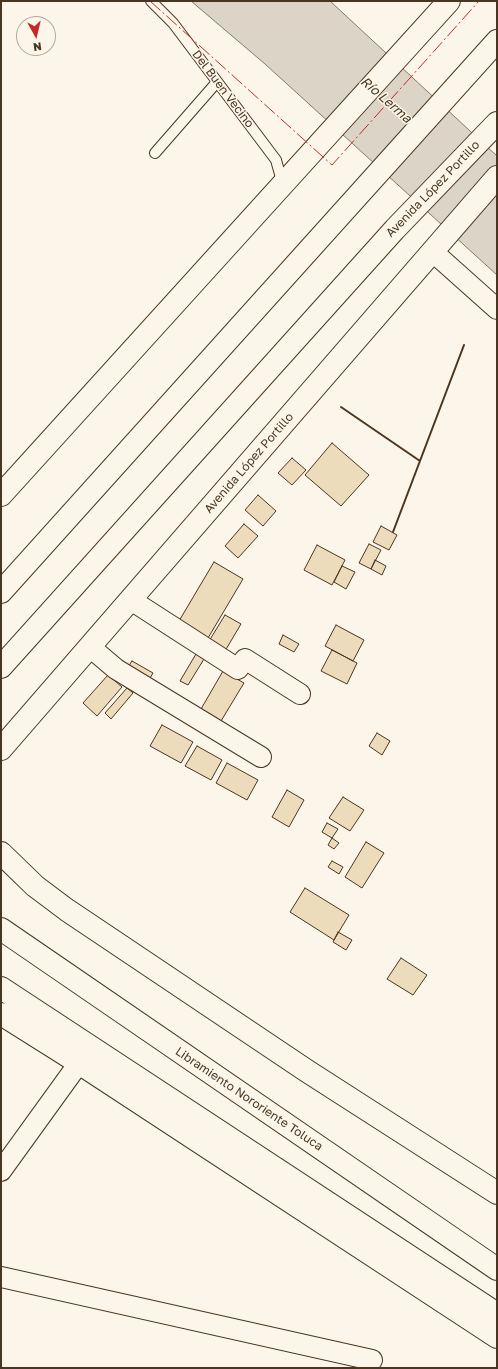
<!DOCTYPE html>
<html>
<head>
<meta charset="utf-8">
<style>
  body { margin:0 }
  #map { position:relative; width:498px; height:1369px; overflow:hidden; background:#fbf6e9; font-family:"Golos Text",sans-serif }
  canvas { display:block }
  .frame { position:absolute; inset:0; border:2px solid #4a3520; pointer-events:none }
  .north { position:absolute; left:16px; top:16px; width:40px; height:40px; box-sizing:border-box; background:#fbf6e9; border:1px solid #b4a999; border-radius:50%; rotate:172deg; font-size:11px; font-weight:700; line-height:16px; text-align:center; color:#4a3520 }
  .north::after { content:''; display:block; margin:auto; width:14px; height:18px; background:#c62828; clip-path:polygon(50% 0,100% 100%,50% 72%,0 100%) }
</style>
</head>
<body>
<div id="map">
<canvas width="498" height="1369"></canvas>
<div class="frame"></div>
<div class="north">N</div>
</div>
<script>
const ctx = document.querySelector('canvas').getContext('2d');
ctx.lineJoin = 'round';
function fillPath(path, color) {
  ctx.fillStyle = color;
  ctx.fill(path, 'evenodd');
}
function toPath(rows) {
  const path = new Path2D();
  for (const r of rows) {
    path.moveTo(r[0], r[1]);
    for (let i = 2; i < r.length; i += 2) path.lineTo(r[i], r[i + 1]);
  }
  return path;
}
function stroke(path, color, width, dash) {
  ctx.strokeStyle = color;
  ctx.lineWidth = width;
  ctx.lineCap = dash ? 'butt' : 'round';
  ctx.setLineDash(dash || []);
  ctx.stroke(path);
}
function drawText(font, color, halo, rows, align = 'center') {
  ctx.font = font + ' "Golos Text",sans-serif';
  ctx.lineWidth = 3;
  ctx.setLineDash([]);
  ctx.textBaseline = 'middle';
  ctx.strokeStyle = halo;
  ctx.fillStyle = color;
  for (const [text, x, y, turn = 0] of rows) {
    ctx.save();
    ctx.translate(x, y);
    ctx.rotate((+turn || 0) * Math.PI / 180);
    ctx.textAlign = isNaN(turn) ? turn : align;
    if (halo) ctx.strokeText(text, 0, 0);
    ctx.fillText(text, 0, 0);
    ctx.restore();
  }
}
const water = toPath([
  [191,1,330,1,497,156,497,275,265,64,191,1]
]);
fillPath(water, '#dcd4c6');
stroke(water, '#887966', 1);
const building = toPath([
  [332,443,369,475,341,506,305,475,332,443],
  [292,458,306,470,292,485,278,473,292,458],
  [258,495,276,511,263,526,245,510,258,495],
  [244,524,258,536,238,558,225,546,244,524],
  [381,526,397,535,389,550,373,542,381,526],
  [369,544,381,550,371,569,359,563,369,544],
  [317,545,345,560,332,585,304,570,317,545],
  [375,560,386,566,382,575,371,569,375,560],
  [214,562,243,579,208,638,179,621,214,562],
  [342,566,355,572,346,589,334,582,342,566],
  [225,615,241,624,222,656,206,646,225,615],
  [336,625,364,640,353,661,325,646,336,625],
  [283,635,299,644,294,652,279,644,283,635],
  [332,650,357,663,347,684,321,671,332,650],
  [196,654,204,659,188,685,180,681,196,654],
  [132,661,153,673,149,680,128,667,132,661],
  [223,671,244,683,221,721,201,709,223,671],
  [108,675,122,687,97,716,83,703,108,675],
  [127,688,133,693,111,719,105,713,127,688],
  [162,725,193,742,181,763,150,746,162,725],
  [377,733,390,741,382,755,369,746,377,733],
  [197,746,222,760,211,780,185,766,197,746],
  [227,763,258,780,247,800,216,783,227,763],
  [287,790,304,800,289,827,272,817,287,790],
  [343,797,364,810,350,831,329,818,343,797],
  [327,823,338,829,332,838,322,832,327,823],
  [332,838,339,843,334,849,328,845,332,838],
  [366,842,384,853,362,888,345,877,366,842],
  [332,861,343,867,339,874,328,867,332,861],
  [305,888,349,915,334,940,290,912,305,888],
  [338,932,352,940,346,950,333,942,338,932],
  [401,958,427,975,413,995,387,979,401,958]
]);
fillPath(building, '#ecdcbc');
stroke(building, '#4a3520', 1);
const lane = toPath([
  [151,1,173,23,276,160,283,185],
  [155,153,217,82]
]);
const street = toPath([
  [432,251,497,309],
  [131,600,238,669,245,659,300,694],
  [90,647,116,669,261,757],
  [1,1171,79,1063],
  [1,1277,372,1360]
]);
const secondary = toPath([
  [1,495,449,1],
  [1,749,497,177]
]);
const primary = toPath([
  [1,592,497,41],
  [1,667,395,229,497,123]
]);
const highway = toPath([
  [1,853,35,886,67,910,307,1071,497,1193],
  [1,929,497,1269],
  [1,988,497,1314],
  [1,1014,79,1063,497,1337]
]);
stroke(lane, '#4a3520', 12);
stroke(street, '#4a3520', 22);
stroke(secondary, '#4a3520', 24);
stroke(primary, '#4a3520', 24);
stroke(highway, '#4a3520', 24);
stroke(lane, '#fbf6e9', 10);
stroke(street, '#fbf6e9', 20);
stroke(secondary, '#fbf6e9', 22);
stroke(primary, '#fbf6e9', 22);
stroke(highway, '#fbf6e9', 22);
stroke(toPath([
  [341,407,420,461],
  [393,532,464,345]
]), '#4a3520', 2);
stroke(toPath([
  [150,1,332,165,479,1]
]), '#c62828', 1, [14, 3, 2, 3]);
drawText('12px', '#4a3520', '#fbf6e9', [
  ["Del Buen Vecino",223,89,53],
  ["Avenida López Portillo",433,189,-46],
  ["Avenida López Portillo",249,463,-49],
  ["Libramiento Nororiente Toluca",249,1099,34]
]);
drawText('italic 13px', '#4a3520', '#fbf6e9', [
  ["Río Lerma",386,100,41]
]);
</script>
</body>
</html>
